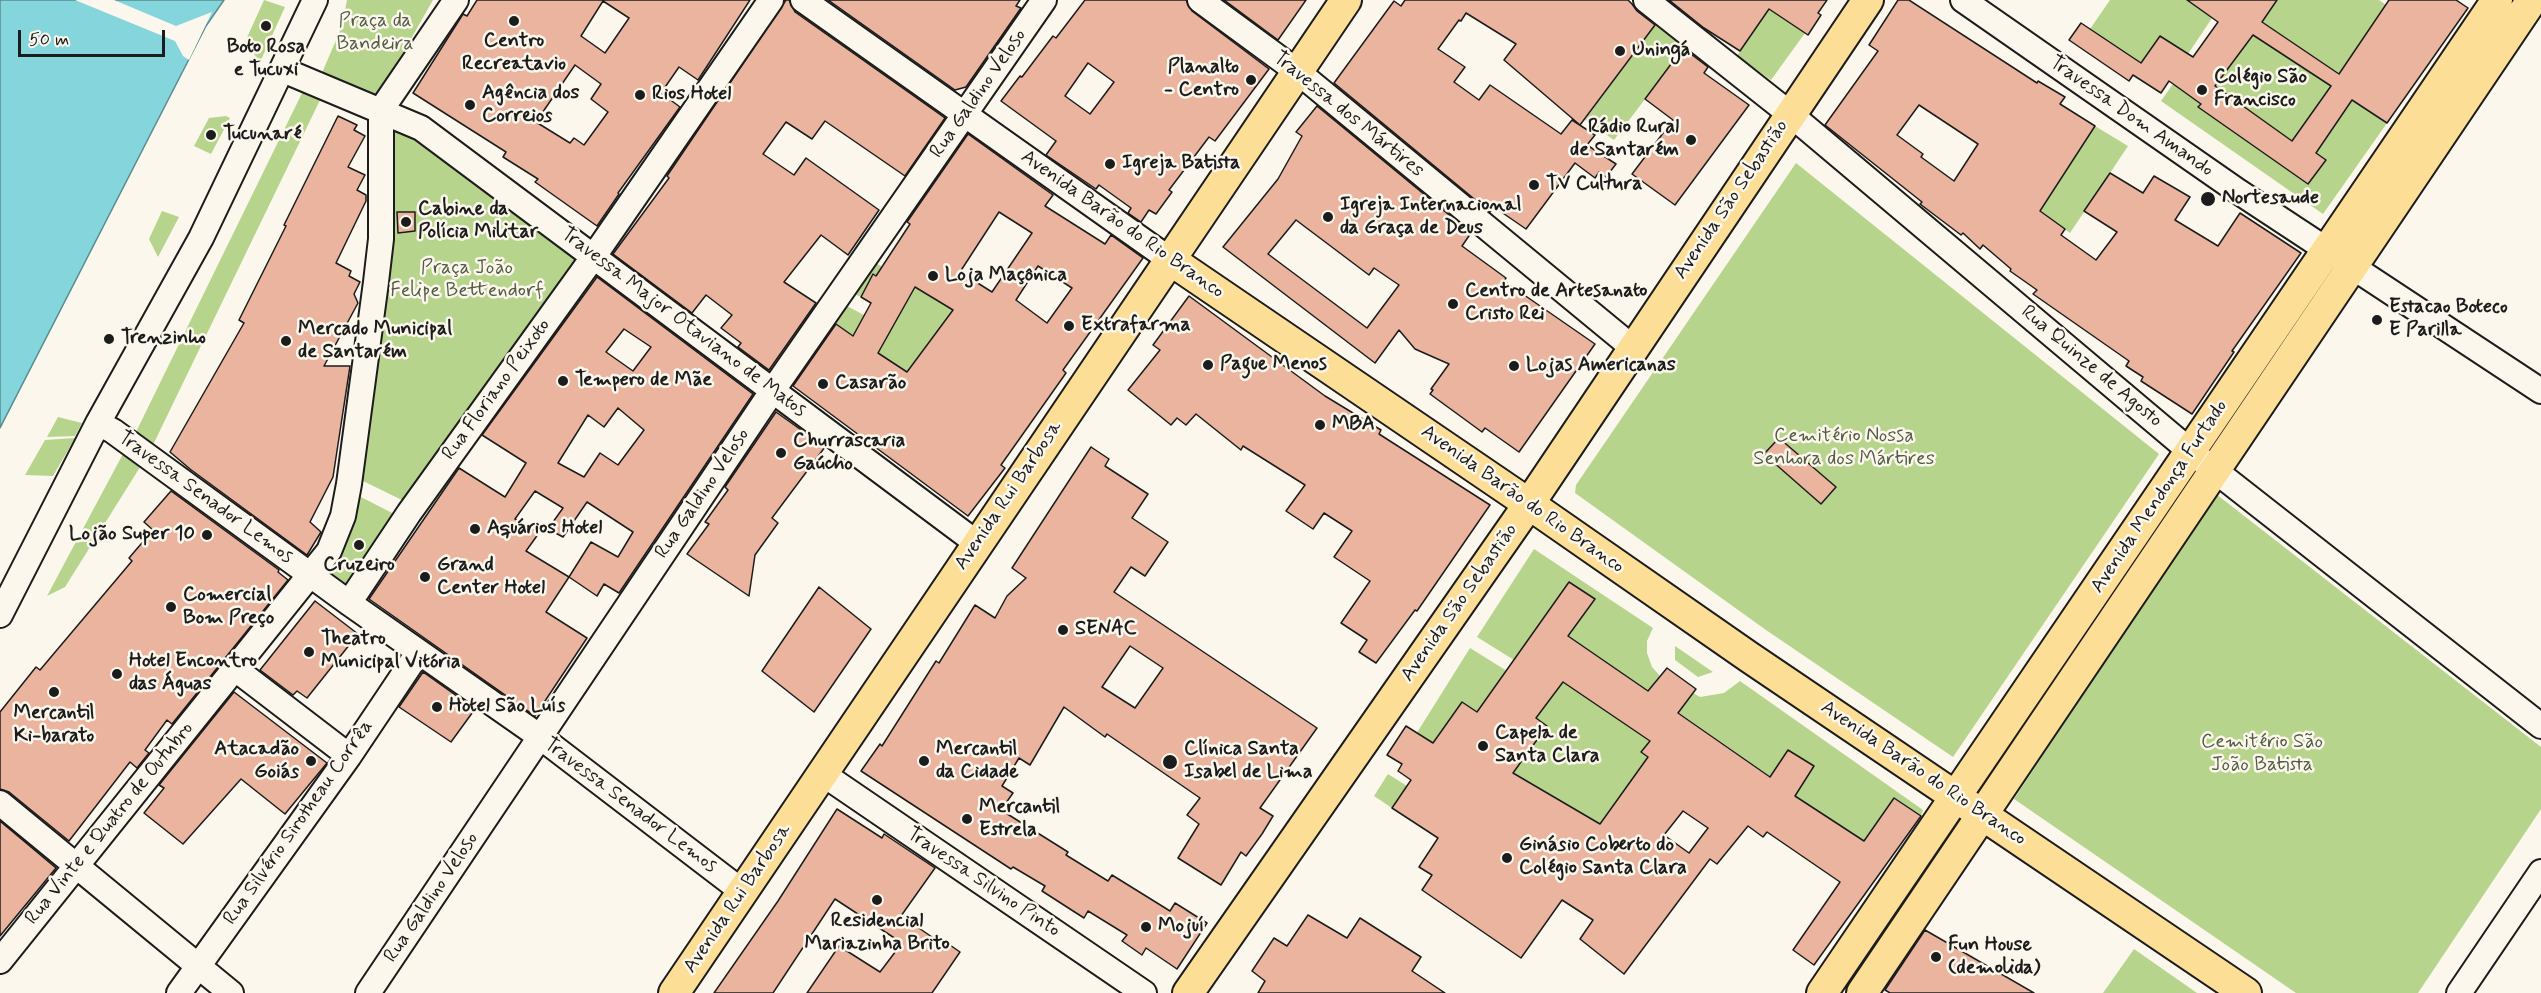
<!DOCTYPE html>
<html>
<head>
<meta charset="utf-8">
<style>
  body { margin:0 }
  #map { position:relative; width:2541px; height:993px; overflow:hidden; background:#fbf7ec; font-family:Mynerve,sans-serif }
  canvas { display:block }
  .scale { position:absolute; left:18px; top:30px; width:147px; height:27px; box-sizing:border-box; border:3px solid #1c1c1c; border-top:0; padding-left:8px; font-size:18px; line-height:21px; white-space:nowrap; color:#1c1c1c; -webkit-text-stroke:4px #fbf7ec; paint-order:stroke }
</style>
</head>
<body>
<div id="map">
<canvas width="2541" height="993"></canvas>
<div class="scale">50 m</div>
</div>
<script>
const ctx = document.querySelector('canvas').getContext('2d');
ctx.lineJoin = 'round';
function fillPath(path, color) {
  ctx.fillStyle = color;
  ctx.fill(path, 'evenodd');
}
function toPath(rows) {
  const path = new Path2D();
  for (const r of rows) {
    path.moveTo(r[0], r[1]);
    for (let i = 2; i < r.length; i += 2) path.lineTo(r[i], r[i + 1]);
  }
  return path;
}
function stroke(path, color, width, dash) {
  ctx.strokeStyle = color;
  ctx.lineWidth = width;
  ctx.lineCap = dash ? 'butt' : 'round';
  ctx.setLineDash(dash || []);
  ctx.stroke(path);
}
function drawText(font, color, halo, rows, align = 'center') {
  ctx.font = font + ' Mynerve,sans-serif';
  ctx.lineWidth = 5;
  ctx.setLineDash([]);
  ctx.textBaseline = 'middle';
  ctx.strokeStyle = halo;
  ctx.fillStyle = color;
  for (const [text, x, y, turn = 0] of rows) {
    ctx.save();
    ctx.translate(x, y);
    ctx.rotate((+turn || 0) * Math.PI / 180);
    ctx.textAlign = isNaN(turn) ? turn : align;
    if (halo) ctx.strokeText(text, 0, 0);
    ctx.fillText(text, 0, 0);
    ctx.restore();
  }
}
fillPath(toPath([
  [264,0,285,7,260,62,245,42],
  [347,0,433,0,378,97,322,73,342,26],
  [2110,0,2187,0,2212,18,2188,54,2141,63,2090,29],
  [2277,0,2379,0,2386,5,2339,74,2262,22],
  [1769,9,1805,33,1771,80,1737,56],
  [1657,22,1686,45,1614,140,1585,120],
  [2253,35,2331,86,2292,141,2215,86],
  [2173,84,2201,104,2199,108,2308,184,2326,161,2316,153,2352,100,2387,123,2323,214,2161,101],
  [305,87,322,96,152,447,134,436],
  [226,116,230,118,211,154,194,146,209,118],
  [390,125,413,137,579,261,408,503,359,479],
  [2095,126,2128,146,2070,233,2040,212],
  [1796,163,2159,454,1953,757,1766,630,1575,493,1576,485],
  [162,211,179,217,158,257,149,239],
  [876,263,953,310,905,374,835,324,847,306,890,329,910,294,874,274,861,297,854,294],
  [58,417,82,423,75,436,47,437],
  [75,438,53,476,25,475,45,440],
  [124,452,142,464,65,587,47,596],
  [355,494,398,516,348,589,324,572],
  [2216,494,2541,747,2541,809,2418,993,2296,993,2014,799],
  [1534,549,1653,628,1647,641,1647,653,1652,667,1660,676,1660,700,1568,636,1595,600,1569,582,1514,660,1477,637],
  [1675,646,1713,672,1698,677,1675,660],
  [1470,648,1507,671,1486,768,1413,739],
  [1555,676,1650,741,1641,752,1648,757,1600,824,1510,771,1527,753,1547,726,1536,718,1550,700],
  [1740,681,1923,810,1921,816,1864,841,1795,796,1814,766,1788,750,1782,759,1784,786,1668,705,1681,708,1693,693,1700,697,1724,693],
  [1388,774,1407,786,1392,808,1374,796],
  [2134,949,2197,993,2103,993]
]), '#b6d48c');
const water = toPath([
  [0,0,224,0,206,26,0,428,0,0]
]);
fillPath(water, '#84d5dc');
stroke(water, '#5a8b8f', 1.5);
fillPath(toPath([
  [75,0,114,0,176,26,212,12,189,60,183,56,175,41]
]), '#fbf7ec');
const building = toPath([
  [477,0,750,0,698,80,679,67,661,93,680,107,618,193,619,194,597,226,535,182,538,179,503,157,506,152,413,93,463,14,467,16,477,0],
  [603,1,629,18,605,53,581,36,603,1],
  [575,65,601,84,591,99,608,112,584,145,574,138,570,143,536,122,575,65],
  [786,0,789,0,795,12,945,118,905,176,825,121,812,139,786,122,763,154,794,175,806,158,879,210,848,255,821,235,784,282,816,303,769,370,738,347,741,343,721,328,732,315,706,295,692,313,613,254,669,178,667,176,786,0],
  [828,0,1020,0,1016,6,1021,8,966,87,955,90,828,0],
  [1085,0,1186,0,1192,11,1269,69,1215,141,1209,137,1169,190,1172,192,1156,214,1149,210,1141,222,1128,213,1131,208,1099,185,1096,189,1046,155,1056,141,1001,101,1020,76,1022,77,1053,36,1056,38,1085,0],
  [1088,63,1114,82,1090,114,1065,96,1088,63],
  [1224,0,1306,0,1278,40,1224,0],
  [1405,0,1628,0,1632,4,1637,11,1655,25,1580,125,1504,60,1516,44,1466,13,1461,21,1459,20,1438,49,1465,67,1454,82,1479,100,1490,85,1561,134,1572,120,1595,135,1587,145,1616,164,1606,177,1599,172,1595,178,1575,163,1526,229,1494,207,1490,212,1334,83,1394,1,1401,6,1405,0],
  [1669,0,1827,0,1818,13,1821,15,1808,35,1769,9,1740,51,1704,28,1669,0],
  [1898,0,1909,0,2037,83,2038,81,2065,97,2060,104,2095,126,2040,211,2065,229,2061,235,2096,260,2117,232,2084,211,2110,173,2143,193,2154,176,2190,197,2175,220,2218,246,2240,213,2301,253,2232,351,2234,352,2192,414,2141,381,2143,377,2126,366,2129,361,2033,294,2037,290,2010,271,2011,269,1983,245,1980,249,1963,233,1961,235,1920,204,1922,202,1825,125,1878,51,1869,45,1898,0],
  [1919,105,1978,144,1954,181,1921,157,1923,154,1897,135,1919,105],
  [2187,0,2277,0,2262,22,2339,74,2389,0,2456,0,2468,8,2387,123,2352,100,2316,153,2326,160,2308,184,2198,107,2201,104,2169,81,2161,93,2133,75,2129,81,2069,40,2081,23,2141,63,2160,36,2193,57,2218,22,2187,0],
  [2253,35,2331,86,2292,141,2215,86,2253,35],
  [1683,48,1708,67,1704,73,1749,105,1675,205,1632,174,1673,120,1645,99,1683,48],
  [1317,106,1471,233,1462,246,1506,278,1504,281,1595,344,1519,452,1485,428,1482,432,1430,394,1433,390,1431,389,1449,364,1415,349,1399,330,1375,363,1223,247,1278,179,1302,136,1296,132,1317,106],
  [1296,220,1369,275,1374,268,1399,285,1367,328,1268,254,1296,220],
  [338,116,357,125,354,130,365,136,348,167,365,175,357,190,366,195,366,201,336,263,351,271,349,276,360,282,354,294,358,303,324,366,350,366,333,477,310,522,321,532,307,555,190,469,170,452,244,323,239,320,286,226,284,225,338,116],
  [968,134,1053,195,1045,206,1105,244,1111,235,1143,258,1063,370,1066,373,1001,465,1005,468,968,516,793,386,836,324,853,336,871,303,861,297,873,274,876,276,910,224,907,222,968,134],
  [999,212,1032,233,992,292,960,272,999,212],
  [1038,266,1072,288,1047,323,1016,300,1038,266],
  [915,287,953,310,907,372,878,353,915,287],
  [397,212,415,212,415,231,398,233,397,212],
  [597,277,753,394,619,593,604,584,597,596,569,577,546,612,587,638,535,716,369,599,459,468,505,497,526,463,482,435,597,277],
  [624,329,651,347,633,371,606,352,624,329],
  [618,408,644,430,618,465,600,453,584,477,558,463,588,415,604,427,618,408],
  [535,491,563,508,548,529,563,537,587,502,633,532,618,557,591,542,569,577,526,551,539,533,515,519,535,491],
  [1189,296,1325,396,1381,430,1379,434,1490,505,1417,611,1415,610,1376,663,1359,652,1367,640,1341,623,1370,581,1334,557,1352,531,1324,513,1313,529,1286,511,1305,485,1243,446,1241,450,1196,414,1186,425,1177,418,1171,425,1128,390,1160,350,1153,345,1189,296],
  [776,412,825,447,772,518,778,523,755,555,749,596,687,554,709,524,705,522,728,490,725,487,776,412],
  [1779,438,1836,487,1821,504,1764,454,1779,438],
  [1091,447,1109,459,1105,466,1148,494,1132,518,1168,542,1145,576,1131,567,1114,592,1317,728,1260,808,1273,816,1262,834,1246,856,1241,852,1221,885,1178,858,1199,824,1187,815,1200,798,1107,734,1105,737,1064,707,1030,765,1019,758,1002,786,1013,793,1001,810,1068,852,1066,855,1108,881,1112,875,1170,911,1175,903,1207,923,1177,969,1146,948,1142,955,1122,941,1127,935,1088,911,1084,918,1042,891,1045,886,1013,867,1011,869,861,771,880,744,882,746,936,661,939,663,975,605,995,618,1007,596,1026,578,1012,568,1091,447],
  [1130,646,1163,668,1135,708,1102,687,1130,646],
  [171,491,279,570,278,572,288,580,172,724,167,720,145,750,149,753,137,768,130,762,69,841,9,792,0,789,0,712,36,667,40,670,132,561,129,558,153,530,144,522,171,491],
  [1569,582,1595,599,1568,636,1648,691,1667,668,1696,689,1678,713,1770,777,1788,750,1814,766,1795,796,1864,841,1894,798,1921,816,1814,965,1793,950,1840,882,1767,832,1763,837,1748,826,1717,864,1710,859,1624,974,1580,939,1593,920,1562,900,1521,958,1422,890,1432,875,1419,867,1438,838,1392,808,1411,780,1398,771,1402,764,1387,755,1406,726,1433,743,1462,702,1477,712,1569,582],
  [1563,682,1650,741,1641,752,1648,757,1600,824,1513,773,1547,726,1536,718,1563,682],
  [1683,811,1708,828,1689,853,1664,835,1683,811],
  [819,587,871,629,814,712,762,671,819,587],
  [315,601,358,634,307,698,297,691,293,695,260,670,315,601],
  [423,672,475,709,451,742,399,707,423,672],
  [234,692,327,763,285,814,241,779,183,844,144,813,164,788,159,785,234,692],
  [837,809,882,838,884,834,935,868,901,916,935,939,937,936,960,952,932,993,807,993,839,946,880,972,902,943,835,899,773,993,714,993,778,901,837,809],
  [0,821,56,868,0,936,0,821],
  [1308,915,1347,938,1360,918,1421,957,1412,971,1445,993,1258,993,1265,981,1252,971,1274,938,1287,946,1308,915],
  [1925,930,2034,993,1890,993,1885,990,1925,930]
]);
fillPath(building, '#eab49f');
stroke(building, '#1c1c1c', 1.5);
const minor = toPath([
  [803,0,1169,259],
  [1200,0,1298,72,1633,348],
  [1646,0,1790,114,2190,451,2541,726],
  [1963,0,2239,192,2541,391],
  [283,70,421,128,978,544],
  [98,423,113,431,349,603,539,736,743,892],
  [349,603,409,513,594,256,771,0],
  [0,615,98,423,201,238,315,0],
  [234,668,349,756],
  [823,774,1144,993],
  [0,803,231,993],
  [0,961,329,551,343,516,349,484,376,282,381,239,381,110,456,0],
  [179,993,349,756,418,653],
  [368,993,773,390,1044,0],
  [2459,993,2541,872]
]);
const major = toPath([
  [1169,259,1529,504,1749,657,2246,993],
  [674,993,1346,0],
  [1188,993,1529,504,1868,0],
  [1822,993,2497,0],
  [1862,993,2532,0]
]);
stroke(minor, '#1c1c1c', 28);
stroke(major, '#1c1c1c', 34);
stroke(minor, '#fbf7ec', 24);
stroke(major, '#fdde96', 30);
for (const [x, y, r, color] of [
  [514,21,6,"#1c1c1c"],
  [266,26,6,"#1c1c1c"],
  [1620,51,6,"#1c1c1c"],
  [1251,80,6,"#1c1c1c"],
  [2202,90,6,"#1c1c1c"],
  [640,95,6,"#1c1c1c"],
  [470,105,6,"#1c1c1c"],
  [211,135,6,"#1c1c1c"],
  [1691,140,6,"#1c1c1c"],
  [1110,164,6,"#1c1c1c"],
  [1534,185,6,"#1c1c1c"],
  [2208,199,8,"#1c1c1c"],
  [1328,217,6,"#1c1c1c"],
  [406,222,6,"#1c1c1c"],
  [933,276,6,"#1c1c1c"],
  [1453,304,6,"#1c1c1c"],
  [2377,320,6,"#1c1c1c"],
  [1069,326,6,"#1c1c1c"],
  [109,339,6,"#1c1c1c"],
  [286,341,6,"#1c1c1c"],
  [1208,365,6,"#1c1c1c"],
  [1514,366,6,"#1c1c1c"],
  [563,381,6,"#1c1c1c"],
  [823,384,6,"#1c1c1c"],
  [1320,425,6,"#1c1c1c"],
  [781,453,6,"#1c1c1c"],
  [475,529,6,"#1c1c1c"],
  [207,535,6,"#1c1c1c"],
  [359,545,6,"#1c1c1c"],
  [425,577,6,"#1c1c1c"],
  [171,607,6,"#1c1c1c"],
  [1063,630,6,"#1c1c1c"],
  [309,652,6,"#1c1c1c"],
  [117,674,6,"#1c1c1c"],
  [54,692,6,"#1c1c1c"],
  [437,707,6,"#1c1c1c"],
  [1483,746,6,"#1c1c1c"],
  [311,761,6,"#1c1c1c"],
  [924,761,6,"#1c1c1c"],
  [1170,762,8,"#1c1c1c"],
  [967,819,6,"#1c1c1c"],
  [1507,858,6,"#1c1c1c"],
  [877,900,6,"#1c1c1c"],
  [1146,927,6,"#1c1c1c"],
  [1936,957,6,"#1c1c1c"]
]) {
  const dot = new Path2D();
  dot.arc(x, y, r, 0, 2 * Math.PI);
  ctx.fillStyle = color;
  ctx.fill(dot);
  stroke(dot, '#fbf7ec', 2);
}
drawText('20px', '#525c43', '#fbf7ec', [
  ["Praça da",375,22],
  ["Bandeira",375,45],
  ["Praça João",467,269],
  ["Felipe Bettendorf",467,292],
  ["Cemitério Nossa",1844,437],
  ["Senhora dos Mártires",1844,460],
  ["Cemitério São",2262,743],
  ["João Batista",2262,766]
]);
drawText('bold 20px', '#1c1c1c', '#fbf7ec', [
  ["Centro",514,42,"center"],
  ["Recreatavio",514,65,"center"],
  ["Boto Rosa",266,48,"center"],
  ["e Tucuxi",266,71,"center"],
  ["Uningá",1632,51],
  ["Planalto",1239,68,"right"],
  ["- Centro",1239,91,"right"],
  ["Colégio São",2214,78],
  ["Francisco",2214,101],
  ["Agência dos",482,94],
  ["Correios",482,117],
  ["Rios Hotel",652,95],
  ["Rádio Rural",1679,128,"right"],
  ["de Santarém",1679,151,"right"],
  ["Tucunaré",223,135],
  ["Igreja Batista",1122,164],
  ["TV Cultura",1546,185],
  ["Nortesaude",2222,199],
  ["Igreja Internacional",1340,206],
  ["da Graça de Deus",1340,229],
  ["Cabine da",418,210],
  ["Polícia Militar",418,233],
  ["Loja Maçônica",945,276],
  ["Centro de Artesanato",1465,292],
  ["Cristo Rei",1465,315],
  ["Estacao Boteco",2389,308],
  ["E Parilla",2389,331],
  ["Extrafarma",1081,326],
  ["Mercado Municipal",298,330],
  ["de Santarém",298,353],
  ["Trenzinho",121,339],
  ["Pague Menos",1220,365],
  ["Lojas Americanas",1526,366],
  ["Tempero de Mãe",575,381],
  ["Casarão",835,384],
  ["MBA",1332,425],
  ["Churrascaria",793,442],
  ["Gaúcho",793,465],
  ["Aquários Hotel",487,529],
  ["Lojão Super 10",195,535,"right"],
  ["Cruzeiro",359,566,"center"],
  ["Grand",437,566],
  ["Center Hotel",437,589],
  ["Comercial",183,596],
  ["Bom Preço",183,619],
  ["SENAC",1075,630],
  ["Theatro",321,640],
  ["Municipal Vitória",321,663],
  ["Hotel Encontro",129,662],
  ["das Águas",129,685],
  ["Hotel São Luís",449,707],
  ["Mercantil",54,714,"center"],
  ["Ki-barato",54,737,"center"],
  ["Capela de",1495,734],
  ["Santa Clara",1495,757],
  ["Atacadão",299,750,"right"],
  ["Goiás",299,773,"right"],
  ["Mercantil",936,750],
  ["da Cidade",936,773],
  ["Clínica Santa",1184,750],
  ["Isabel de Lima",1184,773],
  ["Mercantil",979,808],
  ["Estrela",979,831],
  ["Ginásio Coberto do",1519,846],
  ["Colégio Santa Clara",1519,869],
  ["Residencial",877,922,"center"],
  ["Mariazinha Brito",877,945,"center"],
  ["Mojuí",1158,927],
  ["Fun House",1948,946],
  ["(demolida)",1948,969]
], 'left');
drawText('20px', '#1c1c1c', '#fbf7ec', [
  ["Rua Galdino Veloso",979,94,-55],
  ["Travessa dos Mártires",1348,115,39],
  ["Travessa Dom Amando",2131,117,35],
  ["Avenida São Sebastião",1732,200,-56],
  ["Avenida Barão do Rio Branco",1122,225,35],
  ["Travessa Major Otaviano de Matos",683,323,37],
  ["Rua Quinze de Agosto",2091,367,40],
  ["Rua Floriano Peixoto",497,390,-54],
  ["Rua Galdino Veloso",703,494,-56],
  ["Avenida Rui Barbosa",1009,496,-56],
  ["Avenida Mendonça Furtado",2160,497,-56],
  ["Travessa Senador Lemos",205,498,36],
  ["Avenida Barão do Rio Branco",1522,500,35],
  ["Avenida São Sebastião",1460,603,-55],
  ["Avenida Barão do Rio Branco",1923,774,34],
  ["Travessa Senador Lemos",630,806,37],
  ["Rua Silvério Sirotheau Corrêa",299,823,-55],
  ["Rua Vinte e Quatro de Outubro",110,824,-51],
  ["Travessa Silvino Pinto",983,883,34],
  ["Rua Galdino Veloso",432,898,-56],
  ["Avenida Rui Barbosa",738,899,-56]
]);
</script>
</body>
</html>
